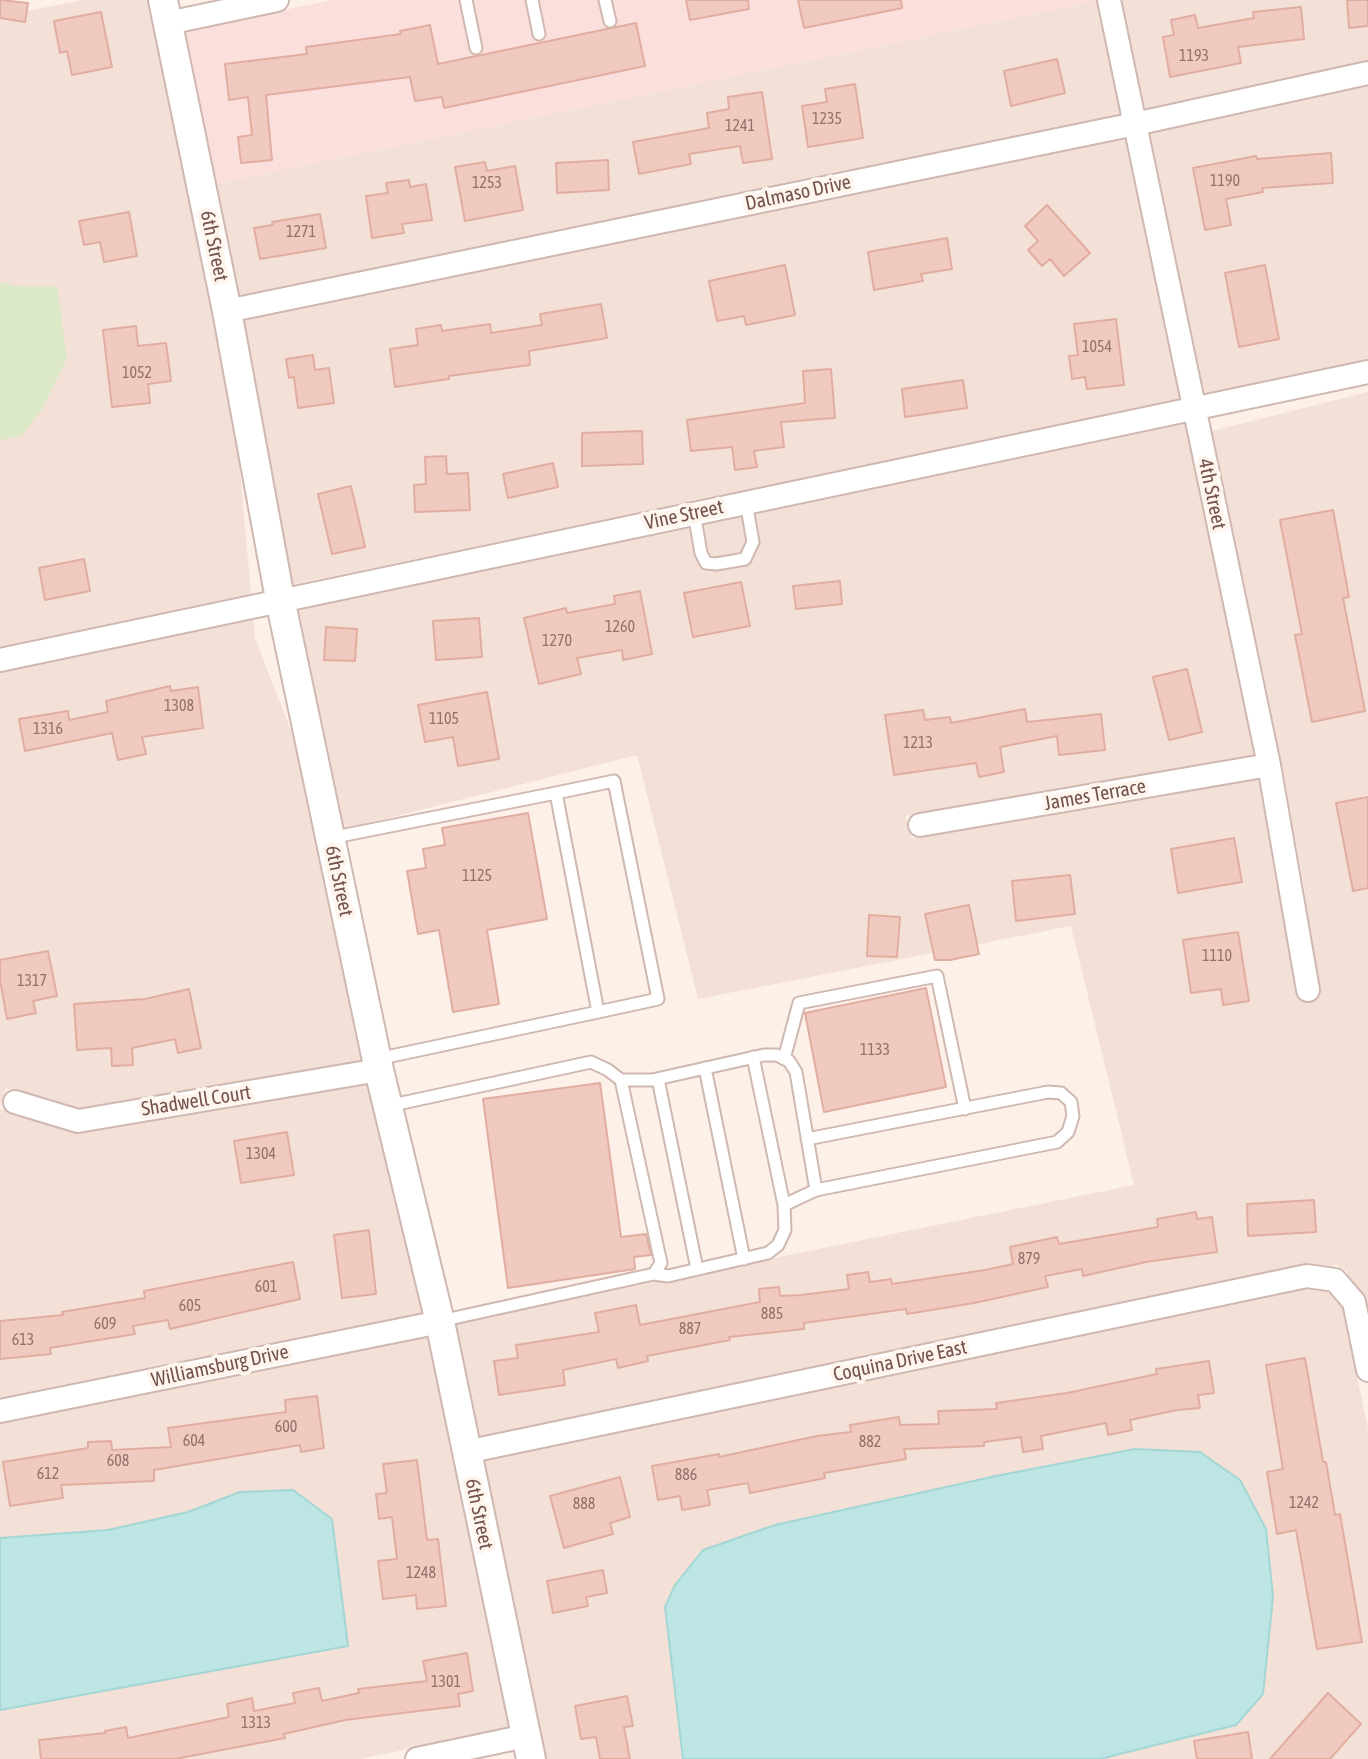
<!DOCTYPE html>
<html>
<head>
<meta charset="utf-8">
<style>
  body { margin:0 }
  canvas { display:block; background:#fcf0e8 }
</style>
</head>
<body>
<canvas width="1368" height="1759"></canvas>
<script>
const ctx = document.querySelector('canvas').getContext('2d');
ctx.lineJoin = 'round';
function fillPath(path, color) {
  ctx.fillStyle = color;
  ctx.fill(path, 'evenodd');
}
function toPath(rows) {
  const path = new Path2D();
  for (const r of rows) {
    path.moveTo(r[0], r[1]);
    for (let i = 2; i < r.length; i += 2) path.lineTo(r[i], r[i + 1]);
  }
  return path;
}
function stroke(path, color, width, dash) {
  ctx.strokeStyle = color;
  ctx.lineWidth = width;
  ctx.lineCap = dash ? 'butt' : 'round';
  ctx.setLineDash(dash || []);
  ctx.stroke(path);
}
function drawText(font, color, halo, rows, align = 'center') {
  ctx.font = font + ' "Asap Condensed",sans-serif';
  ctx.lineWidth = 8;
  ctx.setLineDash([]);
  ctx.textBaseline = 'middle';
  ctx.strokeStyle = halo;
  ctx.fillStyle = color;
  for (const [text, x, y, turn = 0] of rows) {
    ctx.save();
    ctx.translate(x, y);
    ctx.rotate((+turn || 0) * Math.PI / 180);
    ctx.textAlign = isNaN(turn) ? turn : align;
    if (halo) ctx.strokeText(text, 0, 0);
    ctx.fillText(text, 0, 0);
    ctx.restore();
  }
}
fillPath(toPath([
  [84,0,150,0,213,302,237,437,251,594,0,648,0,440,21,436,11,286,8,282,0,284,0,16],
  [1121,0,1368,0,1368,61,1145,110],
  [1096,1,1121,115,237,297,214,184],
  [1368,84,1368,360,1204,395,1149,132],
  [1125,137,1180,400,290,585,241,319],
  [1368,392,1368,1310,1363,1295,1347,1276,1347,1270,1341,1269,1336,1264,1330,1268,1304,1266,476,1438,453,1323,1134,1185,1071,926,698,999,637,755,341,830,294,608,1185,422,1254,756,905,816,912,838,1259,779,1281,895,1305,893,1284,773,1212,431],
  [253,617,255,638,298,749,364,1061,78,1109,6,1088,0,1107,0,671],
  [369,1083,425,1313,0,1400,0,1109,81,1131],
  [1309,1288,1328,1290,1342,1306,1368,1429,1368,1759,1100,1759,1236,1725,1273,1597,1266,1529,1240,1480,1200,1452,1135,1449,996,1476,680,1738,683,1759,544,1759,481,1460],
  [430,1335,512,1727,361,1759,0,1759,0,1710,348,1646,240,1492,188,1512,108,1530,0,1538,0,1423]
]), '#f3e0d6');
fillPath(toPath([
  [333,0,1096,0,1096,1,214,184,182,31]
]), '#fbdfdc');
fillPath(toPath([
  [8,282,11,286,57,287,67,358,43,408,21,436,0,440,0,284]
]), '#dbe9c6');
const water = toPath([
  [1135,1449,1200,1452,1240,1480,1266,1529,1273,1597,1263,1694,1236,1725,1100,1759,683,1759,665,1607,675,1585,703,1550,775,1525,996,1476,1135,1449],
  [293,1490,332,1519,348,1646,0,1710,0,1538,108,1530,188,1512,240,1492,293,1490]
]);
fillPath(water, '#bce5e3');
stroke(water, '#a3d6d4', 2);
const building = toPath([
  [0,0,28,3,25,22,0,18,0,0],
  [686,0,748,0,749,9,690,20,686,0],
  [798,0,901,0,902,8,804,28,798,0],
  [1347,0,1368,0,1368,26,1349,28,1347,0],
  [1301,7,1304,39,1238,47,1241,63,1170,77,1163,37,1174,35,1171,20,1195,15,1198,28,1254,18,1253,12,1301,7],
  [101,12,112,67,72,75,67,51,60,53,54,21,101,12],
  [636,23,645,66,444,108,442,97,415,101,410,77,266,95,272,160,241,163,238,137,252,135,248,97,229,100,225,64,307,54,306,47,401,34,400,31,430,25,438,64,636,23],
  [1057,59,1065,93,1011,106,1004,71,1057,59],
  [855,84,863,138,808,147,802,106,827,102,825,89,855,84],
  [762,92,772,159,743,163,740,146,689,154,691,164,639,174,633,142,709,128,707,113,729,109,728,97,762,92],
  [1331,153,1333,183,1262,188,1263,192,1226,199,1231,225,1205,230,1193,168,1256,156,1257,159,1331,153],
  [608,160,609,190,557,193,556,163,608,160],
  [485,162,487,171,515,166,523,210,465,221,455,167,485,162],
  [409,180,410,187,426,184,432,220,402,224,404,233,372,238,366,196,388,193,386,183,409,180],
  [1047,205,1090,253,1064,276,1050,259,1042,266,1028,250,1038,241,1025,226,1047,205],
  [129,212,137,256,104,262,100,242,84,245,79,221,129,212],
  [320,214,326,248,260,259,254,228,273,225,272,222,320,214],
  [947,238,952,269,921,274,923,281,874,290,868,252,947,238],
  [785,265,795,315,746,325,744,316,717,321,709,281,785,265],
  [1265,265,1279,339,1239,347,1225,273,1265,265],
  [601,304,607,338,529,351,530,365,449,376,449,379,395,387,390,349,418,345,416,329,441,325,442,331,490,324,491,333,542,325,540,314,601,304],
  [1116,319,1124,385,1087,389,1085,377,1072,379,1069,356,1078,355,1074,324,1116,319],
  [136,326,138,346,166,343,171,381,148,384,150,403,112,407,103,330,136,326],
  [313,355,315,370,329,368,334,403,298,408,294,377,289,378,286,359,313,355],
  [831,369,835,418,781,422,784,447,754,451,757,467,735,470,732,447,691,451,687,420,805,403,803,371,831,369],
  [963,380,967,408,905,417,902,389,963,380],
  [642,431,643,464,582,466,582,433,642,431],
  [446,456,447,474,468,473,470,510,415,512,414,485,426,484,425,457,446,456],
  [553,463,558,487,508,498,503,474,553,463],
  [351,486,365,547,332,554,318,494,351,486],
  [1333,510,1349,597,1343,598,1365,711,1312,722,1295,635,1302,634,1280,520,1333,510],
  [84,559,90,591,45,600,39,568,84,559],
  [840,581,842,604,796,609,793,586,840,581],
  [741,582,750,626,693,637,684,593,741,582],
  [640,591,652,654,623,660,622,650,577,658,581,674,539,684,524,618,566,608,567,613,615,604,614,596,640,591],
  [479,618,482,657,436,660,433,621,479,618],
  [326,627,357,629,355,661,324,660,326,627],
  [1187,669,1202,732,1169,740,1153,677,1187,669],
  [170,686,171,691,198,687,203,728,142,737,146,754,118,760,112,733,25,751,19,719,68,711,69,720,108,712,106,701,170,686],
  [487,692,499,759,458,766,453,737,425,742,418,705,487,692],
  [1025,709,1027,722,1101,714,1105,750,1059,755,1057,736,1000,747,1004,772,979,777,976,763,894,775,885,715,923,710,925,720,950,717,951,723,1025,709],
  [1368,797,1368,888,1353,891,1336,803,1368,797],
  [528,813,547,919,487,930,499,1004,453,1012,439,930,418,934,407,871,426,868,423,849,445,845,442,828,528,813],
  [1234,838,1242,882,1178,893,1171,849,1234,838],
  [1070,875,1075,914,1016,921,1012,881,1070,875],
  [969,905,979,954,950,960,935,960,925,914,969,905],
  [869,915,900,917,897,957,867,956,869,915],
  [1238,932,1249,1001,1223,1005,1221,989,1191,993,1183,940,1238,932],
  [48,951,57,996,33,1001,36,1013,7,1019,0,980,0,960,48,951],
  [926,988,946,1087,824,1112,805,1013,926,988],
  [189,989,201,1048,178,1053,175,1039,132,1048,133,1065,112,1066,111,1048,77,1050,74,1004,145,999,189,989],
  [600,1083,621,1237,646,1234,651,1255,634,1257,635,1269,508,1288,483,1099,600,1083],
  [287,1132,294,1175,241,1183,234,1141,287,1132],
  [1314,1200,1316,1232,1248,1236,1247,1204,1314,1200],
  [1196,1212,1197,1219,1212,1217,1217,1252,1146,1262,1083,1276,1082,1269,1045,1276,1048,1287,974,1303,907,1314,906,1309,804,1323,804,1329,729,1337,730,1340,647,1356,648,1361,618,1368,616,1359,563,1370,565,1385,499,1395,494,1361,518,1358,516,1345,599,1332,595,1313,636,1305,640,1325,760,1302,759,1289,779,1287,780,1296,801,1295,849,1289,847,1275,868,1272,870,1282,891,1279,892,1284,985,1270,1013,1264,1010,1247,1057,1237,1059,1244,1158,1227,1157,1219,1196,1212],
  [369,1230,376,1294,342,1298,334,1235,369,1230],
  [293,1262,300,1299,170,1329,168,1320,133,1326,135,1334,50,1348,51,1354,0,1359,0,1321,63,1315,62,1312,145,1298,144,1291,293,1262],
  [1305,1358,1323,1462,1326,1462,1335,1515,1340,1514,1362,1642,1317,1649,1296,1530,1277,1534,1267,1472,1283,1469,1266,1365,1305,1358],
  [1209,1361,1214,1393,1198,1395,1200,1408,1177,1410,1130,1420,1132,1430,1108,1435,1106,1423,1041,1436,1043,1449,1023,1452,1021,1437,984,1442,984,1446,904,1449,906,1459,824,1473,825,1478,750,1493,748,1483,707,1490,710,1505,682,1510,680,1496,658,1500,652,1466,719,1454,719,1457,817,1436,851,1432,850,1425,899,1417,900,1425,939,1424,938,1411,997,1409,996,1403,1067,1393,1157,1374,1156,1369,1209,1361],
  [317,1396,324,1448,301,1452,300,1445,154,1470,154,1481,61,1485,63,1498,10,1506,3,1462,88,1448,88,1442,111,1441,112,1450,171,1447,168,1428,286,1412,285,1400,317,1396],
  [417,1460,427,1540,438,1539,446,1606,417,1609,416,1595,383,1599,378,1561,397,1559,392,1517,379,1519,376,1494,387,1493,383,1464,417,1460],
  [620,1477,630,1517,610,1523,613,1534,564,1548,550,1496,620,1477],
  [603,1570,607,1593,586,1597,588,1606,553,1613,547,1581,603,1570],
  [467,1653,473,1691,458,1694,460,1706,345,1720,284,1734,285,1738,175,1759,41,1759,39,1740,105,1733,105,1731,126,1727,128,1738,229,1717,227,1704,252,1698,254,1711,295,1703,293,1693,319,1688,322,1701,359,1693,358,1689,427,1681,423,1661,467,1653],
  [1328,1693,1361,1724,1330,1759,1270,1759,1328,1693],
  [627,1696,633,1726,624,1727,630,1759,600,1759,596,1737,581,1739,575,1706,627,1696],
  [1248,1732,1252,1759,1197,1759,1194,1741,1248,1732]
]);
fillPath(building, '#f0cac0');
stroke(building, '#e2ada1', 2);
const service = toPath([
  [466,0,476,48],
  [532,0,539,34],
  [605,0,610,21],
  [694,513,701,553,706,563,716,564,745,559,753,542,746,502],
  [330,838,556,793,598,1012,658,999,614,781,556,793],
  [753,1057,784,1205],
  [377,1059,598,1012],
  [784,1059,799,1003,937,976,965,1109],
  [705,1068,744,1259],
  [658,1079,697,1269],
  [621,1080,652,1080,764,1055,777,1055,789,1061,796,1072,816,1190,784,1205,785,1230,778,1245,768,1253,668,1276,654,1274],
  [388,1106,591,1062,608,1070,621,1080,661,1263,654,1274,440,1321],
  [807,1139,1048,1092,1061,1093,1071,1102,1073,1116,1068,1132,1057,1142,816,1190]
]);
const minor = toPath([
  [1109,0,1269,765,1308,990],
  [168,23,277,0],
  [227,311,1135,124,1368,73],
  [0,660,1368,372],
  [920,825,1269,765],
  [15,1102,78,1121,379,1070],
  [0,1411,440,1322],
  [466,1452,1307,1276,1335,1280,1354,1302,1368,1370],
  [417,1759,526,1736]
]);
const tertiary = toPath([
  [163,0,227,311,280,599,379,1070,440,1322,531,1759]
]);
stroke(service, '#cfb8b0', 15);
stroke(minor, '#cfb8b0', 26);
stroke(tertiary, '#cfb8b0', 32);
stroke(service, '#fff', 11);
stroke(minor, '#fff', 22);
stroke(tertiary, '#fff', 28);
drawText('16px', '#947169', null, [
  ["1193",1194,56],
  ["1235",827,119],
  ["1241",740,126],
  ["1190",1225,181],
  ["1253",487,183],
  ["1271",301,232],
  ["1054",1097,347],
  ["1052",137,373],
  ["1260",620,627],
  ["1270",557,641],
  ["1308",179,706],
  ["1105",444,719],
  ["1316",48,729],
  ["1213",918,743],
  ["1125",477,876],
  ["1110",1217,956],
  ["1317",32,981],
  ["1133",875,1050],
  ["1304",261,1154],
  ["879",1029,1259],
  ["601",266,1287],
  ["605",190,1306],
  ["885",772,1314],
  ["609",105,1324],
  ["887",690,1329],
  ["613",23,1340],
  ["600",286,1427],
  ["604",194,1441],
  ["882",870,1442],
  ["608",118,1461],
  ["612",48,1474],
  ["886",686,1475],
  ["1242",1304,1503],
  ["888",584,1504],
  ["1248",421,1573],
  ["1301",446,1682],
  ["1313",256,1723]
]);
drawText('20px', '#75534c', '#fef5ee', [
  ["Dalmaso Drive",798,193,-12],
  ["6th Street",214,246,78],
  ["4th Street",1212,494,78],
  ["Vine Street",684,515,-12],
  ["James Terrace",1095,795,-10],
  ["6th Street",339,881,78],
  ["Shadwell Court",196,1101,-9],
  ["Coquina Drive East",900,1361,-12],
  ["Williamsburg Drive",220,1366,-12],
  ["6th Street",479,1514,78]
]);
</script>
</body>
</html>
